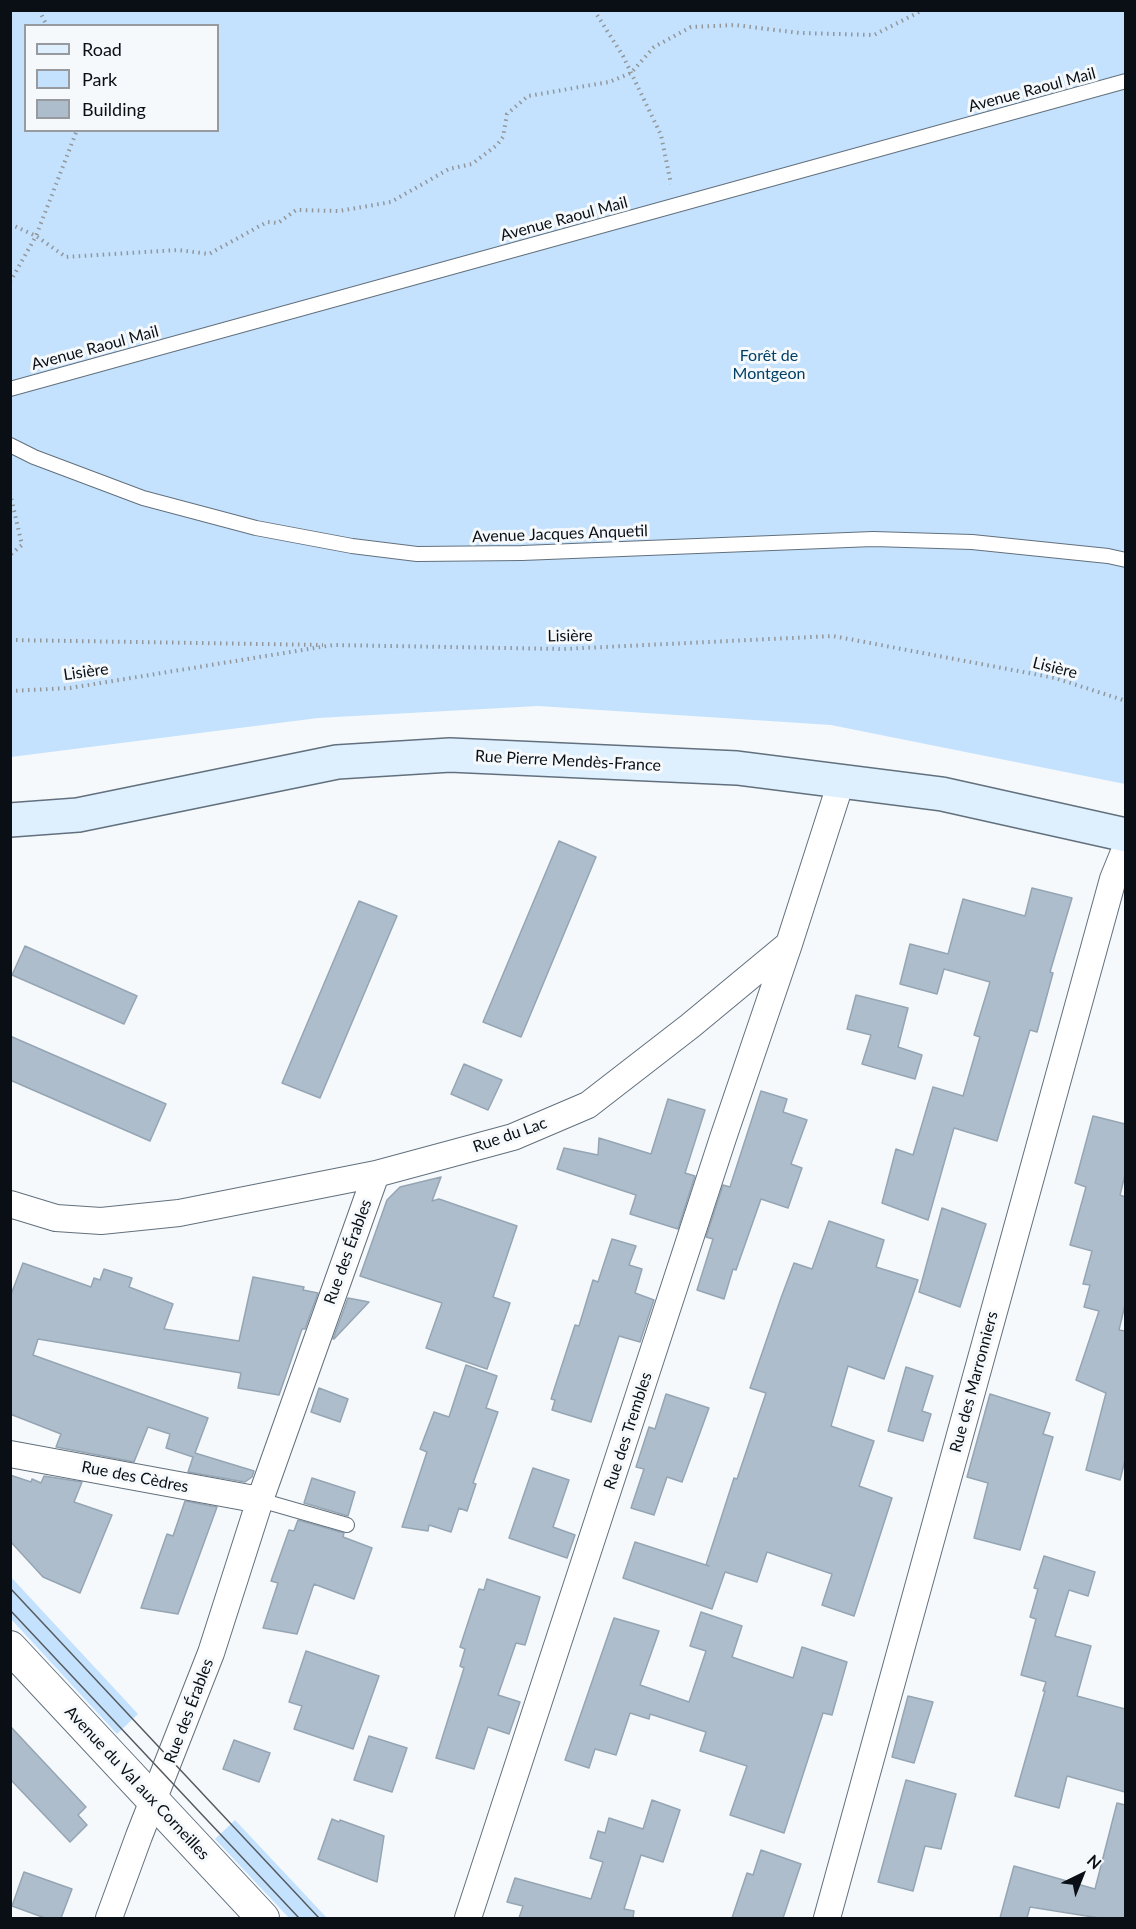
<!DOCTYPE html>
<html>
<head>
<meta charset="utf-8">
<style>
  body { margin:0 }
  #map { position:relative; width:1136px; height:1929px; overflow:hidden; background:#f5f9fc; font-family:Lato,sans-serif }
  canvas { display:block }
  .frame { position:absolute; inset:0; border:12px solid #090f14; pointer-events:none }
  .legend { position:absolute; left:24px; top:24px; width:195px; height:108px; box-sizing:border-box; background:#f5f9fc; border:2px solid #979b9f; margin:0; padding:8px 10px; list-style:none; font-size:18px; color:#090f14 }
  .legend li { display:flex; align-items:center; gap:12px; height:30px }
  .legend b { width:30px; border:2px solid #979b9f }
  .north { position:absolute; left:1052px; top:1845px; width:60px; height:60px; -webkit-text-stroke:4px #f5f9fc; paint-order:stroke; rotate:43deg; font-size:16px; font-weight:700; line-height:24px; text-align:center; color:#090f14 }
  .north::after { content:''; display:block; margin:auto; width:21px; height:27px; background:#090f14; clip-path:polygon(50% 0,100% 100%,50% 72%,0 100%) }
</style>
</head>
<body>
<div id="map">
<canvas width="1136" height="1929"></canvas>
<div class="frame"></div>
<ul class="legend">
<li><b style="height:8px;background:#deeffe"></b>Road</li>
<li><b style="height:16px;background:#c4e2fd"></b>Park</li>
<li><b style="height:16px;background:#adbdcc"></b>Building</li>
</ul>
<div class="north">N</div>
</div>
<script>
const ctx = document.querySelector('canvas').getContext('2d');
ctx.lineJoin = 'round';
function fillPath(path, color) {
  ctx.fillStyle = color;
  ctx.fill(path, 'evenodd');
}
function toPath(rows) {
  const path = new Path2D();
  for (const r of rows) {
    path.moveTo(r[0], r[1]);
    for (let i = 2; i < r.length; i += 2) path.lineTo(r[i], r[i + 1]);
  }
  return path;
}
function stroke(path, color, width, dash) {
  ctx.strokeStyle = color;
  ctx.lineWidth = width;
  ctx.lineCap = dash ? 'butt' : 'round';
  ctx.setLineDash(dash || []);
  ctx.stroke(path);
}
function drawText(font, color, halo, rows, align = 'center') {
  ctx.font = font + ' Lato,sans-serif';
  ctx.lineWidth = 6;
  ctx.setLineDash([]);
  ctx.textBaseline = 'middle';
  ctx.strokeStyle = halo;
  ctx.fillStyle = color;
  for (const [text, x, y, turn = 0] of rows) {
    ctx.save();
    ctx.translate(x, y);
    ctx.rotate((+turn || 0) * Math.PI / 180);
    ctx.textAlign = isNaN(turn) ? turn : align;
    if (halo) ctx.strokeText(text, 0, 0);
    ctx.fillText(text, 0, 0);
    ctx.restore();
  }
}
fillPath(toPath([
  [10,11,1125,11,1125,784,831,725,538,706,318,718,11,757],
  [26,26,218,26,218,130,26,130],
  [11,1577,138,1714,117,1734,11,1619],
  [235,1820,327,1918,289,1918,215,1839]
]), '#c4e2fd');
const building = toPath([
  [559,841,596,857,521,1037,483,1022,559,841],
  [1032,888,1072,898,1050,972,1053,973,1037,1032,1030,1030,997,1141,954,1128,928,1220,882,1203,896,1149,913,1155,933,1087,963,1096,980,1037,974,1035,990,982,944,969,937,994,900,984,910,944,948,954,963,899,1025,916,1032,888],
  [359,901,397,916,320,1098,282,1083,359,901],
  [25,946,137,996,124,1024,12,975,25,946],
  [856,995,908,1008,898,1047,922,1055,915,1079,862,1064,871,1035,847,1029,856,995],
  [10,1036,166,1104,150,1141,10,1080,10,1036],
  [464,1064,502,1080,488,1110,451,1094,464,1064],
  [761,1091,787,1099,783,1112,807,1120,791,1164,802,1168,788,1208,761,1199,736,1270,733,1269,724,1299,697,1290,713,1239,706,1237,723,1185,730,1187,761,1091],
  [668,1099,705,1110,685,1173,695,1176,678,1229,630,1214,636,1195,557,1169,564,1148,598,1155,599,1138,651,1154,668,1099],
  [1093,1116,1125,1124,1125,1175,1120,1195,1125,1197,1125,1305,1119,1330,1125,1331,1125,1460,1120,1480,1086,1470,1106,1393,1076,1380,1099,1311,1084,1307,1090,1285,1083,1284,1092,1251,1070,1245,1086,1187,1075,1183,1093,1116],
  [441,1177,432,1201,439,1199,517,1226,493,1297,510,1303,487,1369,426,1348,442,1303,360,1276,387,1200,400,1187,441,1177],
  [942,1208,986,1224,960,1307,919,1292,942,1208],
  [829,1221,884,1240,876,1267,918,1280,884,1379,848,1366,831,1426,874,1441,859,1486,892,1498,854,1616,822,1605,832,1574,767,1552,757,1582,725,1572,712,1609,623,1578,635,1542,709,1566,706,1565,734,1478,737,1479,766,1393,750,1388,781,1298,794,1263,812,1269,829,1221],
  [612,1239,636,1246,629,1265,642,1269,635,1293,654,1300,640,1342,619,1336,591,1422,552,1410,555,1400,551,1399,575,1325,579,1326,593,1280,598,1282,612,1239],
  [23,1263,91,1287,94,1278,100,1280,104,1269,132,1278,129,1287,173,1304,164,1329,239,1341,253,1277,304,1287,303,1290,318,1293,305,1329,302,1329,279,1395,238,1388,241,1373,38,1339,33,1355,208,1418,195,1453,254,1471,252,1477,245,1482,188,1472,193,1457,166,1448,170,1434,148,1427,134,1462,56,1447,61,1434,10,1414,10,1297,23,1263],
  [348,1298,369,1302,334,1339,333,1339,348,1298],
  [466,1365,497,1376,486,1408,498,1412,473,1483,476,1484,467,1511,459,1508,451,1532,429,1525,428,1531,402,1527,427,1452,420,1449,434,1412,449,1417,466,1365],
  [906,1367,933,1376,922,1411,931,1414,923,1441,888,1431,906,1367],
  [319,1388,348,1399,340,1422,311,1412,319,1388],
  [666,1394,709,1408,682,1482,667,1477,654,1515,631,1508,644,1469,636,1467,649,1427,655,1429,666,1394],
  [990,1394,1050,1413,1043,1434,1053,1437,1020,1550,974,1538,988,1483,967,1477,990,1394],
  [533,1468,569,1480,553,1527,575,1535,567,1558,509,1538,533,1468],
  [10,1475,31,1482,32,1479,41,1483,44,1476,82,1482,74,1502,112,1515,80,1593,43,1577,10,1541,10,1475],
  [312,1478,355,1492,348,1516,304,1503,312,1478],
  [185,1501,217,1507,178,1614,141,1608,167,1534,173,1536,185,1501],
  [298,1520,344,1533,343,1537,372,1548,354,1599,314,1584,297,1634,263,1628,278,1583,271,1581,289,1530,294,1531,298,1520],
  [1044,1556,1095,1572,1088,1596,1069,1590,1055,1636,1091,1646,1077,1696,1125,1709,1125,1792,1067,1776,1059,1808,1015,1796,1045,1691,1043,1691,1046,1682,1021,1675,1036,1619,1030,1617,1038,1589,1034,1588,1044,1556],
  [487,1579,540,1597,525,1645,516,1643,498,1695,520,1702,509,1734,488,1727,474,1769,436,1758,464,1668,460,1666,465,1649,460,1647,479,1589,484,1590,487,1579],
  [701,1612,742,1626,732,1657,793,1678,802,1647,847,1662,832,1715,823,1713,784,1833,730,1815,747,1766,700,1751,706,1732,650,1714,649,1719,630,1713,616,1755,595,1749,589,1768,565,1760,614,1618,659,1631,640,1685,689,1702,706,1651,690,1646,701,1612],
  [306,1651,379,1676,353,1749,294,1729,302,1706,289,1702,306,1651],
  [908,1696,933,1702,914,1763,892,1757,908,1696],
  [10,1726,86,1807,78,1815,87,1825,70,1842,10,1779,10,1726],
  [369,1736,407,1748,392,1792,354,1780,369,1736],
  [234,1740,270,1753,259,1782,223,1769,234,1740],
  [906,1780,956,1794,941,1849,925,1846,913,1891,878,1882,906,1780],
  [652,1800,680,1810,663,1862,641,1855,624,1909,634,1911,633,1918,519,1918,523,1906,507,1902,515,1878,591,1899,603,1862,590,1858,598,1831,605,1833,609,1818,643,1829,652,1800],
  [1117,1803,1125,1805,1125,1918,1099,1918,1030,1907,1027,1918,1000,1918,1014,1866,1095,1889,1117,1803],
  [332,1819,339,1822,340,1820,384,1836,377,1882,318,1859,332,1819],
  [761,1850,801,1864,783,1918,732,1918,747,1873,753,1875,761,1850],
  [24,1872,72,1889,61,1918,45,1918,12,1906,24,1872]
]);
fillPath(building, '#adbdcc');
stroke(building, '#95a5b3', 1.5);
const service = toPath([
  [10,389,1126,81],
  [10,445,34,457,143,498,256,528,352,546,417,554,522,553,873,539,972,542,1108,556,1126,560],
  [260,1500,347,1525]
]);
const minor = toPath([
  [10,1204,56,1218,101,1221,179,1213,376,1174,513,1137,588,1105,690,1026,789,944,841,782],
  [10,1454,260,1500],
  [109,1918,139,1836,211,1653,260,1500,376,1174],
  [468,1918,723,1138,789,944],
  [827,1918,1113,879,1126,847]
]);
const tertiary = toPath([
  [10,1647,263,1918]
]);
const secondary = toPath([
  [10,820,78,815,337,762,450,755,737,768,942,794,1126,835]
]);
stroke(service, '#62707d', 16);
stroke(minor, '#62707d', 28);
stroke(tertiary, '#62707d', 34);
stroke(secondary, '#62707d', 36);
stroke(toPath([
  [39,10,47,26],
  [594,10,623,56,661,135,671,184],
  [1077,10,1080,10],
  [10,224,36,236,66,257,178,250,209,254,267,222,278,223,296,210,339,211,391,202,449,169,472,164,497,145,503,137,507,114,528,96,609,82,631,73,654,47,691,27,735,25,800,33,874,35,923,10],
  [10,282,36,236,77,130],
  [10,493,22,545,10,555],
  [10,640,323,645],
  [10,691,70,688,333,645,563,649,833,636,1055,678,1126,701]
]), '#92979b', 4, [1.5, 4.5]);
stroke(service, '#fff', 14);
stroke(minor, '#fff', 26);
stroke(tertiary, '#fff', 32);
stroke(secondary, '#deeffe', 33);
stroke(toPath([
  [10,1588,319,1918],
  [10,1610,299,1918]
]), '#555a5f', 1.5);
drawText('16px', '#090f14', '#f5f9fc', [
  ["Avenue Raoul Mail",1032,90,-15],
  ["Avenue Raoul Mail",564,219,-15],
  ["Avenue Raoul Mail",95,348,-15],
  ["Avenue Jacques Anquetil",560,534,-2],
  ["Lisière",570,636,-1],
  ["Lisière",1055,668,14],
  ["Lisière",86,672,-8],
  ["Rue Pierre Mendès-France",568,761,3],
  ["Rue du Lac",510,1135,-19],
  ["Rue des Érables",348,1252,-70],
  ["Rue des Marronniers",974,1382,-75],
  ["Rue des Trembles",628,1431,-72],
  ["Rue des Cèdres",135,1477,11],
  ["Rue des Érables",189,1711,-69],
  ["Avenue du Val aux Corneilles",137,1783,47]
]);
drawText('16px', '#024067', '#f5f9fc', [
  ["Forêt de",769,356],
  ["Montgeon",769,374]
]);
</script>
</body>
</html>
